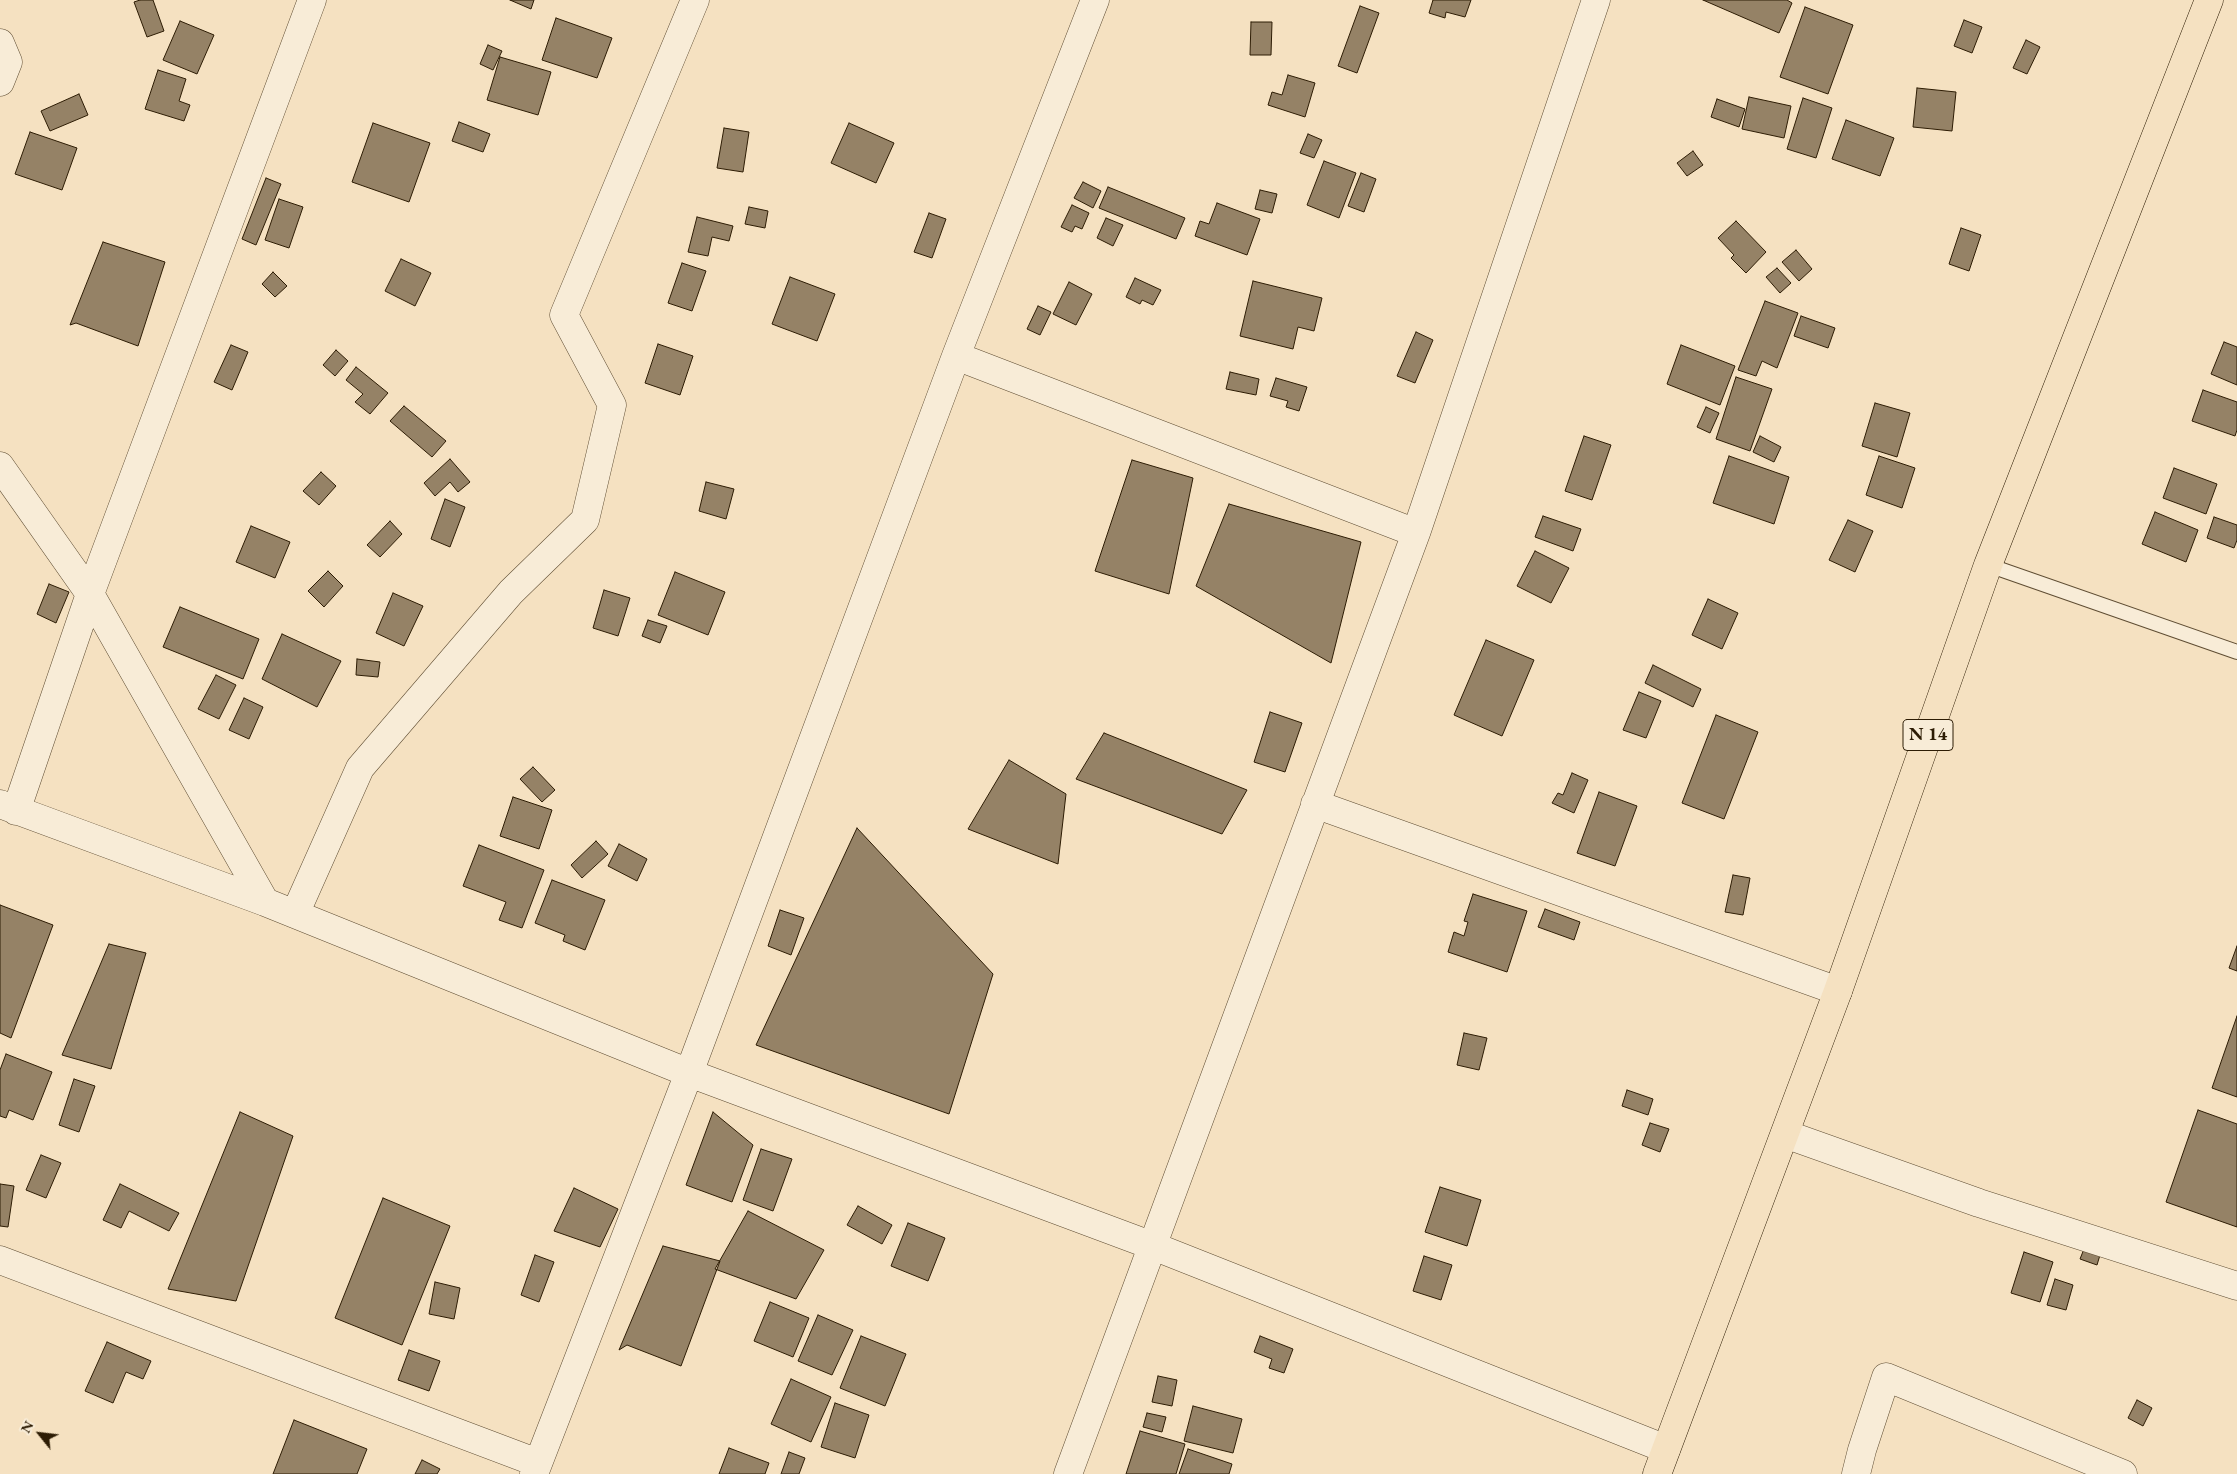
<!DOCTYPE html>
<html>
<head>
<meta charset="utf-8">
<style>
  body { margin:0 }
  #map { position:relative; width:2237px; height:1474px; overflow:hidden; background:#f5e1c1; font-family:"EB Garamond",serif }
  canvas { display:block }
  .north { position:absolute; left:15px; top:1409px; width:50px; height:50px; -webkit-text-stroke:4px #f8ecd7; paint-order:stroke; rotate:299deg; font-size:14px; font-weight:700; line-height:20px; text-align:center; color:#2d1c04 }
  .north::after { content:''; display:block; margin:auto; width:18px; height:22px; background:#2d1c04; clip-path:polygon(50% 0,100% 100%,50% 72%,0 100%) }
</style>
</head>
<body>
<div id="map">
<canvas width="2237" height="1474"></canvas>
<div class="north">N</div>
</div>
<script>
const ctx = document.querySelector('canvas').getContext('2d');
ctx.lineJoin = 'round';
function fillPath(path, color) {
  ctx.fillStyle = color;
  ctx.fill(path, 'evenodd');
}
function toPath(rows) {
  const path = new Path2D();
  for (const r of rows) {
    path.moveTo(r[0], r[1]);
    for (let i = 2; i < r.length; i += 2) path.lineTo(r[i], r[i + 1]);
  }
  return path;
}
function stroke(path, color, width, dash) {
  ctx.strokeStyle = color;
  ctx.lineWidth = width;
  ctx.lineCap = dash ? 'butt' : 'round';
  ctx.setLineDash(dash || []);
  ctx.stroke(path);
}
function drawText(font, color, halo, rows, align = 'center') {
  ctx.font = font + ' "EB Garamond",serif';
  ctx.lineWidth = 4;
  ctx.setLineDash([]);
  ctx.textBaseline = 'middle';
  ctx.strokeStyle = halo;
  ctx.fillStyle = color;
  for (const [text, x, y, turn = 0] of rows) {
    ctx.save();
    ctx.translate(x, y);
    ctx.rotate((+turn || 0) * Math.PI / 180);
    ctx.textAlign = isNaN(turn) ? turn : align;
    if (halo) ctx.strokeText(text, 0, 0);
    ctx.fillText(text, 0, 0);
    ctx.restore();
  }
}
const building = toPath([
  [140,0,153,0,164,31,147,37,134,2,140,0],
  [510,0,534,0,531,9,510,0],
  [1433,0,1471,0,1465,17,1446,12,1445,18,1429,13,1433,0],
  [1703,0,1787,0,1792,3,1779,33,1703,0],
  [1360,6,1379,13,1357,73,1338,66,1360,6],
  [1805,7,1853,25,1828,94,1780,77,1805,7],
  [556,18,612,38,597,78,542,60,556,18],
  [1964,20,1982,27,1972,53,1954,46,1964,20],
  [180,21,214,35,197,74,163,60,180,21],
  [1251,22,1272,22,1271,55,1250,55,1251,22],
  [2026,40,2040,47,2027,74,2013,68,2026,40],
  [488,45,502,51,493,70,480,64,488,45],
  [500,57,551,72,538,115,487,100,500,57],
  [158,70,186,79,179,101,190,105,184,121,145,109,158,70],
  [1288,75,1315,83,1305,117,1268,105,1272,92,1282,95,1288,75],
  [1917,88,1956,92,1952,131,1913,127,1917,88],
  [79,94,88,115,50,131,41,111,79,94],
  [1749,97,1791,106,1784,138,1742,129,1749,97],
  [1803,98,1832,108,1816,158,1787,149,1803,98],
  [1717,99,1745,109,1739,127,1711,117,1717,99],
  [1846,120,1894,138,1880,176,1832,159,1846,120],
  [459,122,490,134,483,152,452,141,459,122],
  [373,123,430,143,409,202,352,182,373,123],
  [849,123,894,143,876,183,831,163,849,123],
  [724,128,749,132,743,172,717,168,724,128],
  [30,132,77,148,62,190,15,174,30,132],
  [1308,134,1322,140,1314,158,1300,153,1308,134],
  [1693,151,1703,165,1687,176,1677,163,1693,151],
  [1324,161,1356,173,1339,218,1307,205,1324,161],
  [1361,173,1376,179,1364,212,1348,206,1361,173],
  [266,178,281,184,256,245,242,239,266,178],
  [1083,182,1101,191,1093,208,1074,198,1083,182],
  [1108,187,1185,218,1176,239,1099,208,1108,187],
  [1260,190,1277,194,1272,213,1255,209,1260,190],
  [279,199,303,207,289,248,265,240,279,199],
  [1217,203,1260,219,1247,255,1195,236,1200,221,1209,224,1217,203],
  [1072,205,1089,213,1082,229,1075,226,1072,232,1061,227,1072,205],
  [749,207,768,211,765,228,745,224,749,207],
  [929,213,946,219,932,258,914,252,929,213],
  [697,217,733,226,729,241,712,237,708,256,688,252,697,217],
  [1106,218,1123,225,1113,246,1097,238,1106,218],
  [1736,221,1766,252,1746,273,1731,258,1734,255,1718,238,1736,221],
  [1961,228,1981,235,1969,271,1949,264,1961,228],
  [103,242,165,262,138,346,76,323,70,325,103,242],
  [1796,250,1812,269,1799,281,1782,262,1796,250],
  [401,259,431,273,415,306,385,291,401,259],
  [682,263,706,271,692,311,668,303,682,263],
  [1777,268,1791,283,1780,293,1766,277,1777,268],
  [273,272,287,286,275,297,262,284,273,272],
  [790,277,835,294,817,341,772,324,790,277],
  [1135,278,1161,290,1153,305,1142,300,1140,304,1126,297,1135,278],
  [1253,281,1322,298,1314,331,1298,327,1293,349,1240,336,1253,281],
  [1069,282,1092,294,1076,325,1053,314,1069,282],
  [1765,301,1798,313,1777,368,1762,361,1756,376,1738,370,1765,301],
  [1038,306,1051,312,1040,335,1027,329,1038,306],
  [1801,316,1835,328,1828,348,1794,336,1801,316],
  [1416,332,1433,340,1415,383,1397,376,1416,332],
  [2224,342,2237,347,2237,385,2211,374,2224,342],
  [658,344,693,356,680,395,645,383,658,344],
  [231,345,248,352,232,390,214,382,231,345],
  [1681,345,1735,366,1720,405,1667,384,1681,345],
  [336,350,348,361,335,376,323,365,336,350],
  [356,367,388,393,370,414,355,402,363,394,346,380,356,367],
  [1230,372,1259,379,1256,395,1226,389,1230,372],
  [1736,377,1772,389,1750,451,1716,439,1736,377],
  [1276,378,1307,387,1299,411,1286,407,1288,401,1270,396,1276,378],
  [2203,390,2237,402,2237,430,2235,436,2192,421,2203,390],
  [1875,403,1910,413,1897,457,1862,446,1875,403],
  [404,406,446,441,432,457,390,421,404,406],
  [1706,407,1719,413,1710,433,1697,427,1706,407],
  [1584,436,1611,445,1592,500,1565,491,1584,436],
  [1760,436,1781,447,1774,462,1753,452,1760,436],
  [1729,456,1789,477,1774,524,1713,503,1729,456],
  [1879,456,1915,468,1902,508,1866,495,1879,456],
  [450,459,470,482,458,492,450,482,435,496,424,483,450,459],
  [1132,460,1193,478,1169,594,1095,571,1132,460],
  [2174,468,2217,484,2206,514,2163,498,2174,468],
  [321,472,336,486,319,505,303,491,321,472],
  [706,482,734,489,726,519,699,511,706,482],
  [445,499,465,507,450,547,431,539,445,499],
  [1229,504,1361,542,1331,663,1196,586,1229,504],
  [2155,512,2198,530,2186,562,2142,544,2155,512],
  [1543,516,1581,529,1573,551,1535,537,1543,516],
  [2214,517,2237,525,2237,540,2234,548,2207,538,2214,517],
  [1848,520,1873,531,1855,572,1829,560,1848,520],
  [390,521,402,534,380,557,367,545,390,521],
  [251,526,290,542,275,578,236,562,251,526],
  [1535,551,1569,568,1551,603,1517,586,1535,551],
  [328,571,343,586,324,607,308,591,328,571],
  [675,572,725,592,708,635,658,615,675,572],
  [49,584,69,592,56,623,37,614,49,584],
  [604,590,630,598,618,636,593,628,604,590],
  [393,593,423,606,404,646,376,633,393,593],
  [1708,599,1738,613,1722,649,1692,635,1708,599],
  [180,607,259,639,243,679,163,647,180,607],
  [648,620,667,626,660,643,642,636,648,620],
  [282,634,341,661,317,707,262,679,282,634],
  [1486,640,1534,660,1502,736,1454,715,1486,640],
  [357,659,380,662,378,677,356,675,357,659],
  [1653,665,1701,689,1693,707,1645,683,1653,665],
  [216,675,236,685,219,719,198,709,216,675],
  [1639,692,1661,701,1646,738,1623,730,1639,692],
  [244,698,263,707,249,739,229,730,244,698],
  [1270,712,1302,723,1285,772,1254,762,1270,712],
  [1716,715,1758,732,1724,819,1682,803,1716,715],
  [1104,733,1247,790,1222,834,1076,779,1104,733],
  [1009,760,1066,794,1058,864,968,829,1009,760],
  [533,767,555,790,542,802,520,779,533,767],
  [1572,773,1588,780,1574,813,1552,803,1558,793,1563,795,1572,773],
  [1599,792,1637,806,1615,866,1577,853,1599,792],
  [513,797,552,810,539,849,500,836,513,797],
  [857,828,993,974,949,1114,756,1045,857,828],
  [596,841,608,854,582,878,571,865,596,841],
  [619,844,647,859,637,881,608,866,619,844],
  [479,845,544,870,522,928,499,920,506,902,463,886,479,845],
  [1733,875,1750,878,1743,915,1725,912,1733,875],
  [552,880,605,900,585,950,563,941,565,935,535,923,552,880],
  [1473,894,1527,911,1507,972,1448,952,1454,932,1464,936,1468,922,1464,921,1473,894],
  [0,905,53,925,11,1038,0,1033,0,905],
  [1545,909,1580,922,1574,940,1538,927,1545,909],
  [780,910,804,918,791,955,768,946,780,910],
  [109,944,146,953,111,1069,62,1055,109,944],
  [2237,946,2237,971,2229,968,2237,946],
  [2237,1016,2237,1097,2212,1088,2237,1016],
  [1464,1033,1487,1038,1479,1070,1457,1065,1464,1033],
  [6,1054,52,1072,33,1120,9,1110,6,1118,0,1116,0,1070,6,1054],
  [74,1079,95,1086,79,1132,59,1125,74,1079],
  [1627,1090,1653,1099,1648,1115,1622,1106,1627,1090],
  [2198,1110,2237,1124,2237,1227,2166,1202,2198,1110],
  [240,1112,293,1136,236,1301,168,1289,240,1112],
  [713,1112,753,1145,732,1202,686,1185,713,1112],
  [1650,1123,1669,1129,1660,1152,1642,1145,1650,1123],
  [761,1149,792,1159,773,1211,743,1200,761,1149],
  [41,1155,61,1163,46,1198,26,1190,41,1155],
  [0,1184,14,1186,8,1227,0,1226,0,1184],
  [120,1184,179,1213,169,1231,129,1211,121,1228,103,1220,120,1184],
  [1440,1187,1481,1200,1467,1246,1425,1232,1440,1187],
  [574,1188,618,1209,600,1247,554,1231,574,1188],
  [383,1198,450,1226,402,1345,335,1318,383,1198],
  [858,1206,892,1225,882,1244,847,1225,858,1206],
  [748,1211,824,1250,796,1299,715,1269,748,1211],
  [908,1223,945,1238,928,1281,891,1266,908,1223],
  [663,1246,720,1261,681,1366,627,1345,619,1350,663,1246],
  [2084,1249,2100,1255,2097,1265,2080,1259,2084,1249],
  [2024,1252,2053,1262,2040,1302,2011,1293,2024,1252],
  [535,1255,554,1262,539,1302,521,1295,535,1255],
  [1424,1256,1452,1265,1441,1300,1413,1291,1424,1256],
  [2055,1279,2073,1285,2066,1310,2047,1305,2055,1279],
  [435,1282,460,1288,454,1319,429,1314,435,1282],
  [770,1302,809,1318,793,1357,754,1341,770,1302],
  [818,1315,853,1330,832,1375,798,1361,818,1315],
  [861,1336,906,1354,885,1406,840,1388,861,1336],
  [1260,1336,1293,1349,1284,1373,1269,1368,1272,1359,1254,1352,1260,1336],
  [107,1342,151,1361,143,1379,126,1372,113,1403,85,1391,107,1342],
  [409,1350,440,1361,429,1391,398,1380,409,1350],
  [1158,1376,1177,1380,1172,1406,1152,1402,1158,1376],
  [791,1379,831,1397,811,1442,771,1424,791,1379],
  [2137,1400,2152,1408,2143,1426,2128,1418,2137,1400],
  [835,1403,869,1415,855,1458,821,1447,835,1403],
  [1193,1406,1242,1419,1233,1453,1184,1441,1193,1406],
  [1147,1413,1166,1417,1162,1432,1143,1427,1147,1413],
  [294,1420,367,1449,357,1474,273,1474,294,1420],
  [1140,1431,1185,1444,1176,1474,1126,1474,1140,1431],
  [729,1448,769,1463,765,1474,719,1474,729,1448],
  [1188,1449,1232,1464,1229,1474,1179,1474,1188,1449],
  [789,1452,805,1458,799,1474,781,1474,789,1452],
  [422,1460,440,1469,437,1474,415,1474,422,1460]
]);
fillPath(building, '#958266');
stroke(building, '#2d1c04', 1);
const lane = toPath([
  [1988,565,2237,652]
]);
const street = toPath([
  [0,43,8,62,0,82],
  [956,356,1416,533],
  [0,466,90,594,265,902,689,1073,1153,1246,1666,1449],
  [0,804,265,902],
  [1315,804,1838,991],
  [16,811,90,594,312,0],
  [295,914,360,768,511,592,585,520,612,405,564,315,695,0],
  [1785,1134,1979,1203,2237,1286],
  [0,1260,538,1463],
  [534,1474,689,1073,956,356,1095,0],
  [1068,1474,1416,533,1596,0],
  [1856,1474,1862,1450,1886,1377,2123,1474]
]);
const primary = toPath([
  [1657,1474,1838,991,1988,565,2209,0]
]);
stroke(lane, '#5f4d33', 16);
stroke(street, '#5f4d33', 29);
stroke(primary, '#2d1c04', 29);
stroke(lane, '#f8ecd7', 14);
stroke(street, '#f8ecd7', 28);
stroke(primary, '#f5e1c1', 28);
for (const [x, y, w] of [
  [1928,735,50]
]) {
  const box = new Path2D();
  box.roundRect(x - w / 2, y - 15.5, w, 31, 4);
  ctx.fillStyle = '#f8ecd7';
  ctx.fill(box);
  stroke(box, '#2d1c04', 1);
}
drawText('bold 18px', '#2d1c04', null, [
  ["N 14",1928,735]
]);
</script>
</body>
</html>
